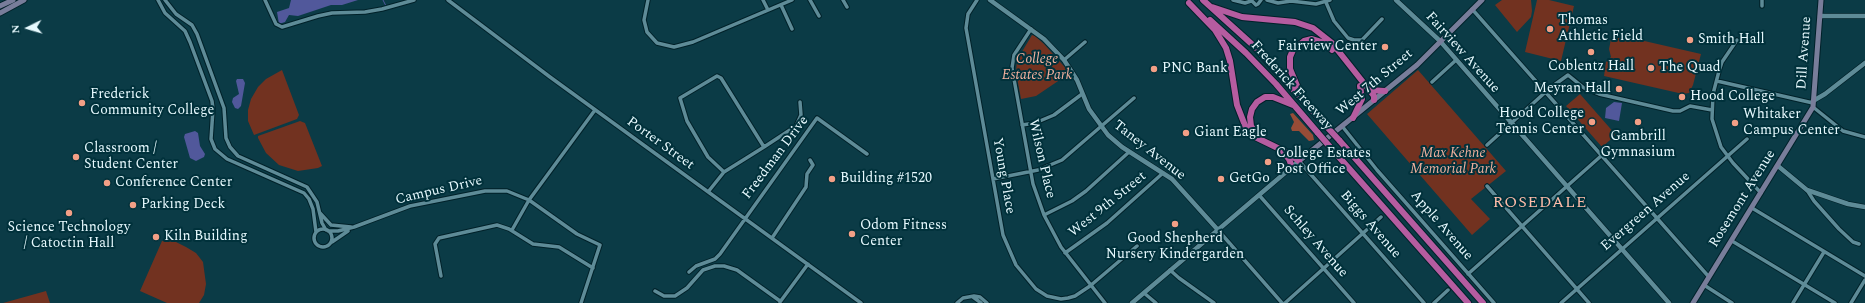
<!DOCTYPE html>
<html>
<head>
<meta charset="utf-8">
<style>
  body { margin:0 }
  #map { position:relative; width:1865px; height:303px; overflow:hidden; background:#0b3b46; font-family:Spectral,serif }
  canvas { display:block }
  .north { position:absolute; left:8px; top:8px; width:40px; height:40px; -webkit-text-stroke:3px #00313b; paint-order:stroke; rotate:265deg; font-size:11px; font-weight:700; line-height:16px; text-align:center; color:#e6f9fe }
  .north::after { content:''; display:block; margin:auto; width:14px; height:18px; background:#e6f9fe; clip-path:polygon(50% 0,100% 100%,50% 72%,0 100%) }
</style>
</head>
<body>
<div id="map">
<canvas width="1865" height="303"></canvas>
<div class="north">N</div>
</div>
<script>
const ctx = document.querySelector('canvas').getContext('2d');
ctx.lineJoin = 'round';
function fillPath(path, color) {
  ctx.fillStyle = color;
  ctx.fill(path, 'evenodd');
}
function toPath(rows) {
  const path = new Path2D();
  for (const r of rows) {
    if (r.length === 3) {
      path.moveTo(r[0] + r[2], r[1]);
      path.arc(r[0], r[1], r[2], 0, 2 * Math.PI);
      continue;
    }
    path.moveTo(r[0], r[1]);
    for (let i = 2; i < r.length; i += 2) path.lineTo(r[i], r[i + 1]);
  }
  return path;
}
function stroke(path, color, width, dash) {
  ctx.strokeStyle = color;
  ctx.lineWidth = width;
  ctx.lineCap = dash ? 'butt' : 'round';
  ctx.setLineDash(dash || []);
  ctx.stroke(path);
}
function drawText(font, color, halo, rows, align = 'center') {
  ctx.font = font + ' Spectral,serif';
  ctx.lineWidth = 4;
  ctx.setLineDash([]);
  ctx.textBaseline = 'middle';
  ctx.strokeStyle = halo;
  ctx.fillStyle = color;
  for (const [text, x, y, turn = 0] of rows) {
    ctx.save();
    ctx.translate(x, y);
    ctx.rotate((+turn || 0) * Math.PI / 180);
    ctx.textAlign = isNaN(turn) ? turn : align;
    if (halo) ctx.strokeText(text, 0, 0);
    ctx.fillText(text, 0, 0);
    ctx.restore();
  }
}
fillPath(toPath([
  [1502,0,1531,0,1532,11,1531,17,1517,32,1495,5],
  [1537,0,1549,0,1574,6,1561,61,1525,52],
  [1032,35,1035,36,1044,44,1070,73,1036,96,1021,99,1016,72,1017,60],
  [1627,37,1701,54,1693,85,1689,93,1683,94,1604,76,1606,62,1611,57,1609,49,1611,39],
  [282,70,299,115,297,119,254,135,248,121,248,110,251,99,258,87,266,79],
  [1418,70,1506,171,1471,199,1490,219,1472,235,1367,114],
  [1580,94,1616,135,1602,147,1566,106],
  [300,121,305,123,322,166,318,168,298,171,279,165,266,153,258,138,258,136],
  [162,241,176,242,186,247,196,253,203,262,206,284,204,295,199,303,167,303,140,291],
  [46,291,50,303,3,303]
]), '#723220');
fillPath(toPath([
  [1293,113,1313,135,1314,140,1309,141,1299,131,1292,131,1291,128,1294,122,1290,114]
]), '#974c37');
fillPath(toPath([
  [291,0,358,0,342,5,331,5,298,16,289,15,285,22,279,24,277,12,289,8],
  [243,79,245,83,241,106,238,109,235,108,232,102,233,98,239,94,236,81,237,79],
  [1614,102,1622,103,1619,121,1605,118,1606,108],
  [195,131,198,133,200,146,205,154,204,157,196,161,190,158,184,137,185,134]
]), '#51589b');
stroke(toPath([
  [383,0,386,6]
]), '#51589b', 1);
const minor = toPath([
  [158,0,165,13,185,31,190,42,212,101,213,109,211,139,215,149,227,159,304,193,309,199,313,209,316,232],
  [165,0,176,14,192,25,197,34,224,108,226,138,230,147,238,156,307,187,317,202,322,223,326,230],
  [265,0,276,24,282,27,318,16,332,13,365,12,382,9,414,0],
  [448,0,550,77,861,303],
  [648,0,644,20,647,32,657,43,674,47,693,42,792,0],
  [763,0,768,10],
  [810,0,819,16],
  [843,0,847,7],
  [977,0,968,14,966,28,1003,235,1016,265,1036,289,1047,296,1061,299,1068,298,1075,296,1090,286,1137,246],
  [1233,0,1245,3,1251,1],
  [1251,0,1256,5,1258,4,1261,0],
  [1267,0,1278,3,1291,1,1316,4,1330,0],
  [1325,0,1334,21,1348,38,1354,40,1362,40,1382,19],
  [1762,0,1762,6],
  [781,5,792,29],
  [1472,9,1709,277],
  [1031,29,1014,55,1012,68,1033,184,1044,215,1061,247,1105,303],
  [1737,40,1722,62,1719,71,1713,94,1712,119,1721,147,1733,163,1761,193],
  [1064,60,1085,42],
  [1717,81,1813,103],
  [1432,82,1455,61],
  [1813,107,1843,131,1865,137],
  [1022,125,1035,123,1054,115,1082,94],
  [1342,126,1377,170,1494,303],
  [1487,145,1550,88,1568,75,1584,88,1599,94,1673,111,1680,111,1690,106,1712,110],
  [764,147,796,126,801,115,800,102],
  [1299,161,1424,303],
  [993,179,1038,170,1062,160,1134,98],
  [1487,186,1589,303],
  [1807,190,1814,201,1839,229,1853,242,1859,244],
  [708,192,724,172,708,157,687,121,680,98,717,76,721,78,764,147,724,172],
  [1259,195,1354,303],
  [1752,208,1865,276],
  [320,213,331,225,351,227],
  [1044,215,1072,201,1086,191,1129,152],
  [323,238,9],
  [512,230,529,200,577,234,600,245,581,303],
  [1218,230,1282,303],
  [328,231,338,231,354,227,410,206,485,191,507,191,529,200,595,110],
  [772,238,806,187,807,174,813,165,810,160],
  [1732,241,1835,303],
  [332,242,348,231],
  [1065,253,1107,223,1163,173],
  [1170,270,1179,278,1214,303],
  [689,272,696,266,715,259,720,254,817,118,867,154],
  [1468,274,1601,156],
  [441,276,435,244,439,238,497,225,509,229,533,244,559,247,593,268],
  [1704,285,1732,303],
  [655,291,664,296,675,296,687,288,703,270,715,266,724,266,737,270,780,301],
  [1144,293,1156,303],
  [973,297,981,303],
  [780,302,808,264],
  [957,303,963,298,974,296,980,297,987,303],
  [1285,303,1381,217],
  [1434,303,1448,290],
  [1561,303,1747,139],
  [1793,303,1824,252],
  [1851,303,1865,280]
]);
const tertiary = toPath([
  [990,0,1044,39,1064,60,1077,80,1089,109,1108,135,1122,147,1172,179,1218,230],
  [1396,0,1440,41,1669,303],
  [1820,16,1865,16],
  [1813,101,1825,94,1865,63],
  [1778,166,1807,190,1848,204,1865,207],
  [1132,303,1299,161]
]);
const secondary = toPath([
  [0,6,13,0],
  [0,13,24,0],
  [1299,161,1417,65,1482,0],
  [1693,303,1813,107,1821,0]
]);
const motorway = toPath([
  [1203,0,1255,47,1327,127],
  [1189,3,1215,30,1226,48,1230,61,1237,105,1246,128,1255,137,1288,153,1299,161],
  [1212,7,1242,17,1295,22,1313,28,1332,43,1374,96,1374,100],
  [1210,20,1246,53,1276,84,1318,133],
  [1369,90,1385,91],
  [1300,93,1290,69,1290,57,1293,50,1304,41,1312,39,1325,43,1332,50],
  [1353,118,1362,99,1360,86],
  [1256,133,1251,126,1250,117,1252,109,1257,102,1265,97,1273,97,1293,105],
  [1339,140,1483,303],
  [1331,148,1468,303],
  [1283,152,1289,159,1292,167]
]);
stroke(minor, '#002129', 5.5);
stroke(tertiary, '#002129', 6);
stroke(secondary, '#002129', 7);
stroke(motorway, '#002129', 8);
stroke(minor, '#5e8b97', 3.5);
stroke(tertiary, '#5e8b97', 4.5);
stroke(secondary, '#787d9a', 5);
stroke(motorway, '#b55ca0', 6);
const motorwayBridge = toPath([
  [1327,127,1339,140],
  [1318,133,1331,148]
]);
stroke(motorwayBridge, '#002129', 8, []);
stroke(motorwayBridge, '#b55ca0', 6);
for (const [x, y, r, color] of [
  [1550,29,4,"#f39f86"],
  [1690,40,4,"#f39f86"],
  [1385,47,4,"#f39f86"],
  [1591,52,4,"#f39f86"],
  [1651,68,4,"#f39f86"],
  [1154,69,4,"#f39f86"],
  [1619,89,4,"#f39f86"],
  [1682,97,4,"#f39f86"],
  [82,103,4,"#f39f86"],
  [1592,122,4,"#f39f86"],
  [1638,122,4,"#f39f86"],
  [1735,123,4,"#f39f86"],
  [1186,133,4,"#f39f86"],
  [76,157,4,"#f39f86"],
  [1268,162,4,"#f39f86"],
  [832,179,4,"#f39f86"],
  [1221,179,4,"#f39f86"],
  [107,183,4,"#f39f86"],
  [133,205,4,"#f39f86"],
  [69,213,4,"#f39f86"],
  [1175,224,4,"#f39f86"],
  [852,234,4,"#f39f86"],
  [156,237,4,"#f39f86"]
]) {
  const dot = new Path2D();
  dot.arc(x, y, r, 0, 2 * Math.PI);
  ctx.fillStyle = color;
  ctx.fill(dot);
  stroke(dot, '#00313b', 1.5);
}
drawText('14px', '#e6f9fe', '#00313b', [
  ["Thomas",1558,21],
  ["Athletic Field",1558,37],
  ["Smith Hall",1698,40],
  ["Fairview Center",1377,47,"right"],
  ["Coblentz Hall",1591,67,"center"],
  ["The Quad",1659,68],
  ["PNC Bank",1162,69],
  ["Meyran Hall",1611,89,"right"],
  ["Frederick",90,95],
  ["Community College",90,111],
  ["Hood College",1690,97],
  ["Hood College",1584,114,"right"],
  ["Tennis Center",1584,130,"right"],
  ["Whitaker",1743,115],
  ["Campus Center",1743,131],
  ["Giant Eagle",1194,133],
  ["Gambrill",1638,137,"center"],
  ["Gymnasium",1638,153,"center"],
  ["Classroom /",84,149],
  ["Student Center",84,165],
  ["College Estates",1276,154],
  ["Post Office",1276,170],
  ["Building #1520",840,179],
  ["GetGo",1229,179],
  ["Conference Center",115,183],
  ["Parking Deck",141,205],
  ["Odom Fitness",860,226],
  ["Center",860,242],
  ["Science Technology",69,228,"center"],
  ["/ Catoctin Hall",69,244,"center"],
  ["Kiln Building",164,237],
  ["Good Shepherd",1175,239,"center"],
  ["Nursery Kindergarden",1175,255,"center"]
], 'left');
drawText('14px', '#e6f9fe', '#00313b', [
  ["Fairview Avenue",1462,53,48],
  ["Dill Avenue",1805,53,-86],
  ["West 7th Street",1375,83,-40],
  ["Frederick Freeway",1291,86,48],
  ["Porter Street",660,144,36],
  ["Taney Avenue",1149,151,38],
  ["Freedman Drive",776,158,-53],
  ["Wilson Place",1041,159,77],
  ["Young Place",1003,176,80],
  ["Campus Drive",439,191,-13],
  ["Rosemont Avenue",1743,199,-58],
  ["West 9th Street",1108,205,-39],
  ["Evergreen Avenue",1646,212,-41],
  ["Biggs Avenue",1370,225,49],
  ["Apple Avenue",1441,226,49],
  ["Schley Avenue",1315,242,49]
]);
drawText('italic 14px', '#f2b19e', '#00313b', [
  ["College",1037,60],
  ["Estates Park",1037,76],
  ["Max Kehne",1453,154],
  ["Memorial Park",1453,170]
]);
ctx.letterSpacing = '1px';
drawText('16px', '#fdbca9', '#00313b', [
  ["ROSEDALE",1540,204]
]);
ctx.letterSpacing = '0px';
</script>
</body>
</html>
